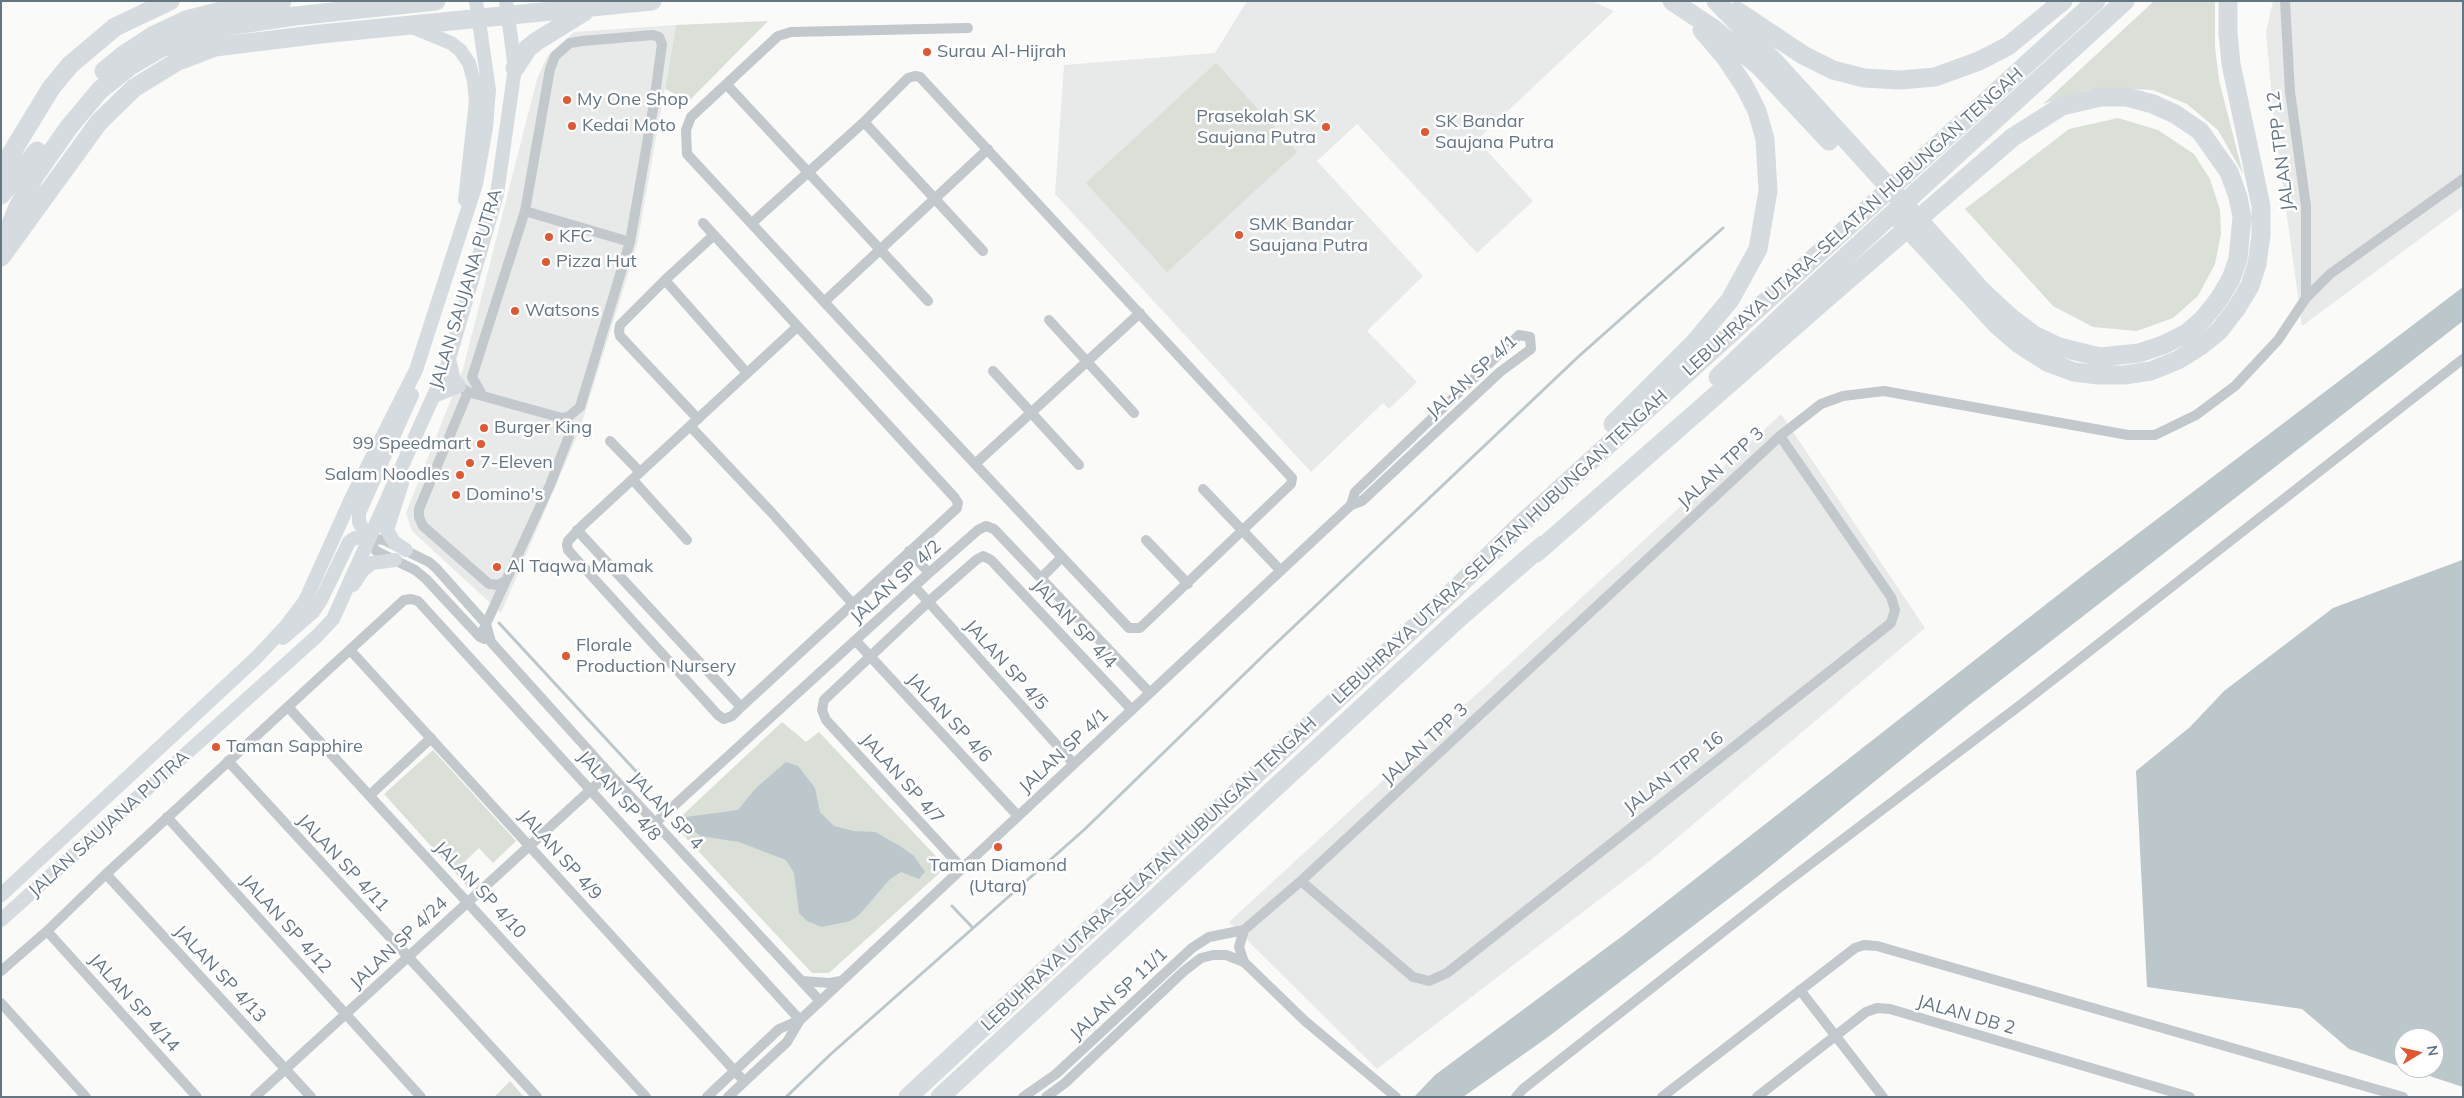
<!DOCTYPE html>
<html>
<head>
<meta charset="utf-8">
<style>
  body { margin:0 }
  #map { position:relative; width:2464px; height:1098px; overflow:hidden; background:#fafaf8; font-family:Mulish,sans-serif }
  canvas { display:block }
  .frame { position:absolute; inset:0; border:2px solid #657683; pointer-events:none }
  .north { position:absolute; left:2394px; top:1028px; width:50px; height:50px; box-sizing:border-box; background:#fff; border:1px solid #c1c8cd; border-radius:50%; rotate:81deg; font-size:14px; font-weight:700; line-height:20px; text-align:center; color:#657683 }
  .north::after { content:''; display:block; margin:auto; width:18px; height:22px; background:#e4572e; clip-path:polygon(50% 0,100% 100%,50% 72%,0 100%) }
</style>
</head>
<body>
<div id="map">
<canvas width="2464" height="1098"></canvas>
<div class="frame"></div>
<div class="north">N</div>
</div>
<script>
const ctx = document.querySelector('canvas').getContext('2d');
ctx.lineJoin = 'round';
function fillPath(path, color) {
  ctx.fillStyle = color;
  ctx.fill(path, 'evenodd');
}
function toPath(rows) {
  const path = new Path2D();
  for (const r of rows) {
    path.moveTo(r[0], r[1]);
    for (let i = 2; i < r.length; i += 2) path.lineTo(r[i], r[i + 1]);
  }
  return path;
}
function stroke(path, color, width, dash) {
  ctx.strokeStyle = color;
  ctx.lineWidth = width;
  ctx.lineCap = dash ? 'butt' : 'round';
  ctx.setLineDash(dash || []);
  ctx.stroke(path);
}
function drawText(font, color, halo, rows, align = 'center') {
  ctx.font = font + ' Mulish,sans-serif';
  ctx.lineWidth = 5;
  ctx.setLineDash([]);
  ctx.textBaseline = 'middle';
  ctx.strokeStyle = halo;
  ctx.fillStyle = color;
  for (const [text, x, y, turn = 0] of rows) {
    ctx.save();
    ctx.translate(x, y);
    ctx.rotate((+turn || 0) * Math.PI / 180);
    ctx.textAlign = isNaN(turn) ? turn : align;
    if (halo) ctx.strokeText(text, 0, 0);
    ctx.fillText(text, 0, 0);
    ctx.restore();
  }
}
fillPath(toPath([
  [1247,1,1592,1,1614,11,1477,140,1533,201,1477,253,1357,124,1317,161,1423,276,1367,331,1417,382,1389,409,1383,403,1311,472,1055,194,1064,65,1215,53],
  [2273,1,2463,1,2463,207,2302,326,2274,122,2266,32],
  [676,25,637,245,580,429,501,613,412,531,406,513,463,369,537,79,548,55,574,32],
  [1781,414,1925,628,1651,860,1377,1069,1229,922]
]), '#e8e9e9');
fillPath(toPath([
  [2154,1,2215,1,2215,47,2219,80,2243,174,2218,130,2187,104,2153,90,2116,88,2088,90,2043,104],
  [768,21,689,101,665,89,676,25],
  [1216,63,1297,152,1167,272,1086,183],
  [2118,118,2158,130,2194,154,2210,179,2220,210,2221,234,2215,264,2198,296,2173,318,2137,331,2093,327,2053,306,1965,209,2069,129],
  [782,722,806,742,819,732,946,867,829,973,812,973,673,824],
  [433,750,516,841,493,863,479,848,458,868,471,883,467,886,384,794],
  [510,1081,524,1097,494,1097]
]), '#dadfd7');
fillPath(toPath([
  [2463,287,2463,321,1970,704,1757,877,1548,1037,1463,1097,1414,1097,1435,1075,1621,937,2086,573],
  [2462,560,2463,1087,2405,1068,2434,1068,2434,1038,2404,1038,2404,1068,2349,1049,2302,1009,2147,987,2136,771,2190,727,2224,691,2333,608],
  [786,762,798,766,815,788,820,812,834,826,853,831,875,832,900,846,914,856,925,872,922,875,919,879,901,872,890,879,859,915,850,921,822,927,807,921,799,913,794,873,786,860,739,842,701,836,684,825,683,821,686,817,738,810,756,788]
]), '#bbc7cb');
stroke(toPath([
  [499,623,645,781],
  [952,906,973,928],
  [786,1097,832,1053,1085,829,1268,651,1578,357,1723,228]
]), '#bbc7cb', 3);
stroke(toPath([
  [2285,1,2290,92,2306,206,2306,298],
  [727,85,928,301],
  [864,122,983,251],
  [525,211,630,242],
  [752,223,864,122,908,78,915,76,920,77,1292,478,1291,484,1140,628,1129,628,1062,557,904,388,687,154,686,130,691,117,778,36,791,32,968,28],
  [665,280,747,373],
  [824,302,988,149],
  [1049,320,1134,413],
  [993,371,1079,465],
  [459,386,468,392,562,418,568,417,580,407,630,242,654,103,662,44,659,37,653,35,582,41,570,43,555,56,550,69,525,211,472,377,482,395],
  [468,392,419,509,419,517,423,526,489,584,498,585,505,581],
  [698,419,620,336,619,331,620,325,665,280,714,235],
  [690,426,772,513,852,603],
  [610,441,640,472],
  [975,464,1140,313],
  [633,480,687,540],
  [1203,489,1281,571],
  [577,530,741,707,957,508,958,503,955,498,703,223],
  [368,538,384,540,429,562,436,568,486,624,491,642,609,773,820,1001],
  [368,538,376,551,415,570,426,579,480,637,485,639],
  [1146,540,1188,584],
  [909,551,929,573],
  [1041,578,1062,557],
  [915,587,1074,764],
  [480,637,550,485,569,436,566,422,562,418],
  [856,641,1018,816],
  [351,651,744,1081],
  [288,707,646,1097],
  [741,707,732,716,724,719,718,715,568,550,567,545,568,541,582,526,797,327],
  [228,761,537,1097],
  [370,795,431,738],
  [167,817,421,1097],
  [655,823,929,573,978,530,986,526,994,529,1150,693],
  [962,868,826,720,822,710,824,700,927,603,976,560,983,556,991,560,1132,710],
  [106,874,311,1097],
  [1301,881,1413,977,1429,981,1447,973,1891,623,1895,610,1891,597,1780,436],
  [1244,930,1239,947,1244,962,1305,1021,1396,1097],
  [47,931,197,1097],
  [1,971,47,931,106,874,404,600,411,599,418,601,800,1020],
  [802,981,830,983,841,981],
  [1800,990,1883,1097],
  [1,1003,86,1097],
  [255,1097,609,773],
  [707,1097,779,1029,800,1020],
  [728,1097,787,1042,800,1020,1351,505,1362,501,1500,372,1531,349,1530,337,1519,335,1355,492,1351,505],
  [1023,1097,1056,1074,1192,948,1209,937,1244,930,1301,881,1780,436,1821,404,1843,396,1884,391,2128,435,2155,435,2196,415,2235,386,2278,340,2306,298,2330,274,2463,179],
  [1046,1097,1065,1083,1184,971,1201,958,1213,955,1226,955,1244,962],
  [1516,1097,1523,1089,1780,887,2023,703,2463,359],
  [1662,1097,1855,948,1864,945,1877,946,2403,1097],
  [1757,1097,1866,1012,1877,1008,1890,1009,2190,1097]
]), '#c3c8cc', 10);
stroke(toPath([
  [412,27,451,43,460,50,469,63,474,81,476,101,465,200],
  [434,396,459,386,454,380,449,359],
  [403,480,387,530,394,542,406,550],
  [368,538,359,522,359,513,412,395],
  [353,585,363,570,372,563,395,560],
  [283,638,313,612,321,600,349,542,355,538,368,538],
  [1,895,256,658,286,626,305,601,352,497,416,370,476,184,486,127,489,90,476,1],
  [1,920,317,636,333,619,447,366,497,194,515,68,506,1]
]), '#d6dbdf', 14);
stroke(toPath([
  [1672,1,1714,29,1760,67,1829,141],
  [1737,11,1803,55,1833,70,1864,78,1900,80,1935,77,1979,61,2008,46,2063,1],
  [515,68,528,48,537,41,584,12],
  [104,71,125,54,154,35,186,20,229,9,282,1],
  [1,170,51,88,70,65,115,27,170,1],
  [1,195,37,151],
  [1899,219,1997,325,2019,344,2047,362,2074,372,2098,375,2124,375,2151,371,2178,360,2199,347,2219,331,2236,309,2250,286,2257,264,2261,235,2261,206,2231,64,2228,33,2228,1],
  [3,243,18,207,36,174,69,127,100,90,130,66,161,48,228,26,295,16,436,1],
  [1,257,99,122,134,88,178,61,215,47,321,34,652,1],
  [1718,377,1808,291,2125,1],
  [1613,424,1694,343,1730,300,1758,249,1768,191,1765,139,1757,111,1745,87,1725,57,1702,30],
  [1536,553,1820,304,2013,137,2062,106,2101,97,2127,97,2153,104,2175,114,2200,131,2229,172,2238,197,2242,217,2238,259,2231,279,2219,299,2204,318,2187,333,2163,345,2139,353,2100,357,2059,347,2034,335,2010,317,1981,290,1953,258,1849,143,1773,60,1716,1],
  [908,1097,1444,600,1519,526,2096,1],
  [940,1097,1459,618,1543,545]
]), '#d6dbdf', 19);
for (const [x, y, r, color] of [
  [927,52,5,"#e4572e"],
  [567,100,5,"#e4572e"],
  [572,126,5,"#e4572e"],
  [1326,127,5,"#e4572e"],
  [1425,132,5,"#e4572e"],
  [1239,235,5,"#e4572e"],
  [549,237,5,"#e4572e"],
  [546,262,5,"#e4572e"],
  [515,311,5,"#e4572e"],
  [484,428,5,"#e4572e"],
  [481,444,5,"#e4572e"],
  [470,463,5,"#e4572e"],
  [460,475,5,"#e4572e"],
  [456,495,5,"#e4572e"],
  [497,567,5,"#e4572e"],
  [566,656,5,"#e4572e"],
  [216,747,5,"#e4572e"],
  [998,847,5,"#e4572e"]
]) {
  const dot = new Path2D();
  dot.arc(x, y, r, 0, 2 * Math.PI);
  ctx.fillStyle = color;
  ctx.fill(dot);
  stroke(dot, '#fff', 2);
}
drawText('18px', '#657683', '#fff', [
  ["Surau Al-Hijrah",937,52],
  ["My One Shop",577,100],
  ["Prasekolah SK",1316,117,"right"],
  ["Saujana Putra",1316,138,"right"],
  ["SK Bandar",1435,122],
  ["Saujana Putra",1435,143],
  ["Kedai Moto",582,126],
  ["SMK Bandar",1249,225],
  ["Saujana Putra",1249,246],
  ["KFC",559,237],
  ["Pizza Hut",556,262],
  ["Watsons",525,311],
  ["Burger King",494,428],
  ["99 Speedmart",471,444,"right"],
  ["7-Eleven",480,463],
  ["Salam Noodles",450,475,"right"],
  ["Domino's",466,495],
  ["Al Taqwa Mamak",507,567],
  ["Florale",576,646],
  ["Production Nursery",576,667],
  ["Taman Sapphire",226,747],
  ["Taman Diamond",998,866,"center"],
  ["(Utara)",998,887,"center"]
], 'left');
drawText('18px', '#657683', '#fff', [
  ["JALAN TPP 12",2281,151,-97],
  ["LEBUHRAYA UTARA–SELATAN HUBUNGAN TENGAH",1853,222,-42],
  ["JALAN SAUJANA PUTRA",466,289,-73],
  ["JALAN SP 4/1",1472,377,-42],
  ["JALAN TPP 3",1721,468,-43],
  ["LEBUHRAYA UTARA–SELATAN HUBUNGAN TENGAH",1500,547,-43],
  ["JALAN SP 4/2",896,582,-42],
  ["JALAN SP 4/4",1074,624,47],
  ["JALAN SP 4/5",1006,665,48],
  ["JALAN SP 4/6",949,718,47],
  ["JALAN TPP 3",1425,744,-43],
  ["JALAN SP 4/1",1064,751,-43],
  ["JALAN TPP 16",1674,773,-38],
  ["JALAN SP 4/7",902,779,48],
  ["JALAN SP 4/8",619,796,48],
  ["JALAN SP 4",666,811,47],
  ["JALAN SAUJANA PUTRA",109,824,-42],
  ["JALAN SP 4/9",560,855,48],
  ["JALAN SP 4/11",343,863,47],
  ["LEBUHRAYA UTARA–SELATAN HUBUNGAN TENGAH",1149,874,-43],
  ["JALAN SP 4/10",480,890,47],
  ["JALAN SP 4/12",286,924,48],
  ["JALAN SP 4/24",399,943,-43],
  ["JALAN SP 4/13",220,974,47],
  ["JALAN SP 11/1",1119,994,-43],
  ["JALAN SP 4/14",134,1003,48],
  ["JALAN DB 2",1966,1015,16]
]);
</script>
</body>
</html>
